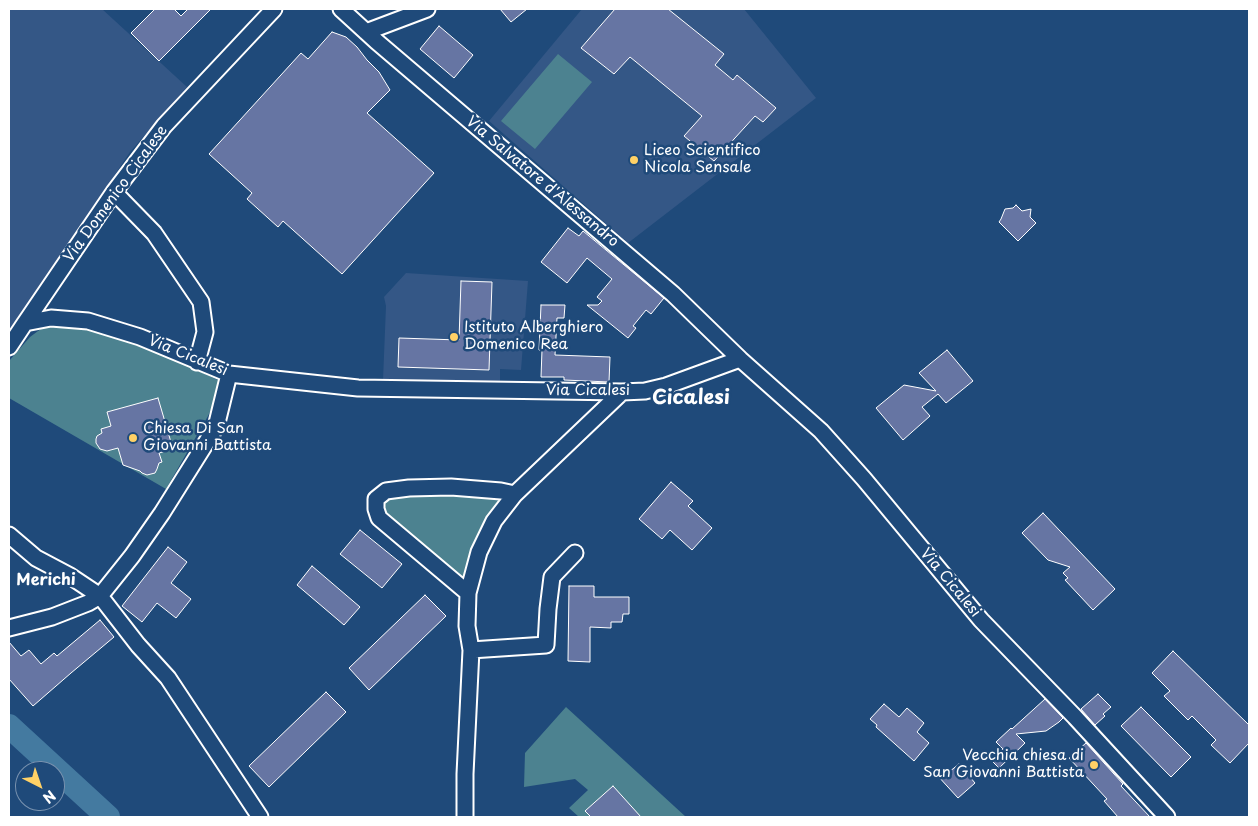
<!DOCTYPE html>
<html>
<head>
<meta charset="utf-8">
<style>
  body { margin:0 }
  #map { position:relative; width:1258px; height:826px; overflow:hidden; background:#1f4a7a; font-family:"Playpen Sans",sans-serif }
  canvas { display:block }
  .frame { position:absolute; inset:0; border:10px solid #fff; pointer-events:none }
  .north { position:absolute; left:15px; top:761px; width:50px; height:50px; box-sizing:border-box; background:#1f4a7a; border:1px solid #7992af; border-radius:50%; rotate:139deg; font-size:14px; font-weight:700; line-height:20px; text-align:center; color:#fff }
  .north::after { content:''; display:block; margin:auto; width:18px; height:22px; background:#ffd166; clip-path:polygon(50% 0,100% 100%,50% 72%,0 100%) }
</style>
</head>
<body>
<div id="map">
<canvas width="1258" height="826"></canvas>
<div class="frame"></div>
<div class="north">N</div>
</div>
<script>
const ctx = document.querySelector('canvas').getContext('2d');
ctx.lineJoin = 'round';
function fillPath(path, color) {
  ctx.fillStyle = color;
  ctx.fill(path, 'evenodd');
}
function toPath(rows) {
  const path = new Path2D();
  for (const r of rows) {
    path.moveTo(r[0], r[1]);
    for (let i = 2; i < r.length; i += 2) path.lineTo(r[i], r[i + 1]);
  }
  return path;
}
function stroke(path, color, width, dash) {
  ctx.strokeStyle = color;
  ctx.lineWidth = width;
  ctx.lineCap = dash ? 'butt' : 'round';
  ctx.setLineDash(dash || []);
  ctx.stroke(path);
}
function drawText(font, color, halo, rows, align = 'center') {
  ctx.font = font + ' "Playpen Sans",sans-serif';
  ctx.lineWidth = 5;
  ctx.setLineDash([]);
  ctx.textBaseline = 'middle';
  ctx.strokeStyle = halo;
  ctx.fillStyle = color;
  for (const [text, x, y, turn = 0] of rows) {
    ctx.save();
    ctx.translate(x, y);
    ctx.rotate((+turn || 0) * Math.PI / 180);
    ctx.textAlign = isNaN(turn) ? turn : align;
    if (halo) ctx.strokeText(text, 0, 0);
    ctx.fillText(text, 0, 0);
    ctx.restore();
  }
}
fillPath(toPath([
  [9,9,102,9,187,87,130,152,9,333],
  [582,9,744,9,816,98,628,243,489,121],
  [406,273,528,281,521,370,500,369,500,382,383,380,386,306,384,297]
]), '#345786');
fillPath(toPath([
  [558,54,592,82,535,149,501,121],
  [74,325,103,331,173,359,222,382,216,399,208,416,166,489,9,398,9,361,30,337,42,328],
  [444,493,502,498,487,518,479,533,463,581,381,511,383,504,388,497],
  [566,707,686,817,579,817,569,808,588,790,575,779,524,787,525,753]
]), '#4c8290');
stroke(toPath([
  [9,726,108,817]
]), '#447aa0', 24);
const building = toPath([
  [155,9,174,9,181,16,188,9,211,9,159,61,131,33,155,9],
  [500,9,527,9,511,22,500,9],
  [615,9,668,9,724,54,715,65,733,80,737,75,776,108,763,122,755,116,714,161,684,136,702,116,630,57,614,74,581,48,615,9],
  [439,26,473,55,454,78,420,49,439,26],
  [332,32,346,37,357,47,367,60,379,72,390,90,367,113,434,173,342,274,283,221,278,227,247,199,252,193,209,154,301,53,308,59,332,32],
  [1016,205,1022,211,1031,209,1030,217,1036,223,1018,241,999,222,1001,219,1005,209,1013,208,1016,205],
  [568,228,579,236,583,231,664,298,651,314,646,310,633,326,636,328,628,338,587,305,598,305,602,301,597,297,612,279,587,258,567,283,541,262,568,228],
  [461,281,492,282,489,370,398,367,399,338,459,340,461,281],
  [541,305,565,305,564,318,557,318,555,355,610,357,609,382,564,380,564,377,541,377,542,350,539,350,541,305],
  [947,350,973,381,946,403,938,394,922,407,930,416,903,440,876,408,904,385,936,391,919,373,947,350],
  [158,398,173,449,159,453,162,462,159,463,157,469,155,473,147,475,142,473,140,471,123,465,118,448,107,451,100,449,96,443,96,439,97,436,102,433,101,429,111,426,107,412,158,398],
  [671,482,693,501,688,506,712,528,692,550,670,530,662,539,639,519,671,482],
  [1043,513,1115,589,1093,610,1065,580,1068,578,1063,573,1070,567,1048,560,1022,533,1043,513],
  [360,530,402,564,382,588,340,554,360,530],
  [168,547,187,562,171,583,191,599,176,618,157,603,142,622,122,606,168,547],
  [312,566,360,607,344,625,297,585,312,566],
  [569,586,594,586,594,597,629,597,629,614,623,614,622,622,611,622,611,628,590,627,590,662,568,661,569,586],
  [425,595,446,616,369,690,349,668,425,595],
  [100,620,114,637,71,673,33,706,9,679,9,642,21,656,29,650,41,664,54,653,57,656,100,620],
  [1173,651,1249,725,1249,743,1230,763,1211,745,1216,740,1192,716,1188,720,1164,696,1170,691,1152,673,1173,651],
  [326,692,346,712,269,787,249,766,326,692],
  [1098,694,1111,707,1103,714,1105,716,1095,725,1081,709,1098,694],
  [1045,699,1063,718,1059,722,1046,731,1016,734,1025,743,999,768,991,760,1003,749,996,742,1011,728,1012,729,1045,699],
  [884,704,899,717,907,708,924,723,917,732,929,743,914,761,876,727,877,725,870,719,884,704],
  [1141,707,1191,757,1171,777,1121,726,1141,707],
  [1086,743,1123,784,1121,786,1150,817,1118,817,1104,801,1107,799,1069,758,1086,743],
  [959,764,975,783,958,798,937,775,945,768,949,772,959,764],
  [613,786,641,817,591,817,585,811,613,786]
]);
fillPath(building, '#6675a3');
stroke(building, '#fff', 1);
const street = toPath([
  [341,9,376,41,673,294,740,359],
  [366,32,427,9],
  [114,192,154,233,201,302,205,332,197,362],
  [25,323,114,192,164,126,274,9],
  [9,347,25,323,51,318,88,321,140,337,229,374,358,388,622,392,645,391,666,386,740,359,821,431,864,479,981,620,1075,717,1167,817],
  [9,535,36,558,70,576,100,596,138,645,168,678,260,817],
  [468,593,379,518,376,509,376,499,386,491,409,488,451,487,501,491,515,494],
  [9,628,52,617,88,603,100,596,132,556,162,513,216,427,229,374],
  [471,650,546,645,548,609,552,577,575,553],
  [465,817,465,774,471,650,467,626,468,593,479,552,494,521,515,494,622,392]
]);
stroke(street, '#fff', 19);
stroke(street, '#1f4a7a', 15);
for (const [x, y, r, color] of [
  [634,160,5,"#ffd166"],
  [454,337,5,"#ffd166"],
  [133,438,5,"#ffd166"],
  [1094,765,5,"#ffd166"]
]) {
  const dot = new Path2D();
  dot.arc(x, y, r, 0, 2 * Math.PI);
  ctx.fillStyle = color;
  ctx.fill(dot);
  stroke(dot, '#1f4a7a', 2);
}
drawText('15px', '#fff', '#1f4a7a', [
  ["Liceo Scientifico",644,151],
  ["Nicola Sensale",644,168],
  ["Istituto Alberghiero",464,328],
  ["Domenico Rea",464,345],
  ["Chiesa Di San",143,429],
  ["Giovanni Battista",143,446],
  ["Vecchia chiesa di",1084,756,"right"],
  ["San Giovanni Battista",1084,773,"right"]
], 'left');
drawText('15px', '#fff', '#1f4a7a', [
  ["Via Salvatore d'Alessandro",542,182,40],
  ["Via Domenico Cicalese",116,194,-54],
  ["Via Cicalesi",188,356,22],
  ["Via Cicalesi",588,391],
  ["Via Cicalesi",950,583,50]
]);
drawText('bold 16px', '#fff', '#1f4a7a', [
  ["Merichi",46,581]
]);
drawText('bold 20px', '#fff', '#1f4a7a', [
  ["Cicalesi",691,398]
]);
</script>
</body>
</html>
